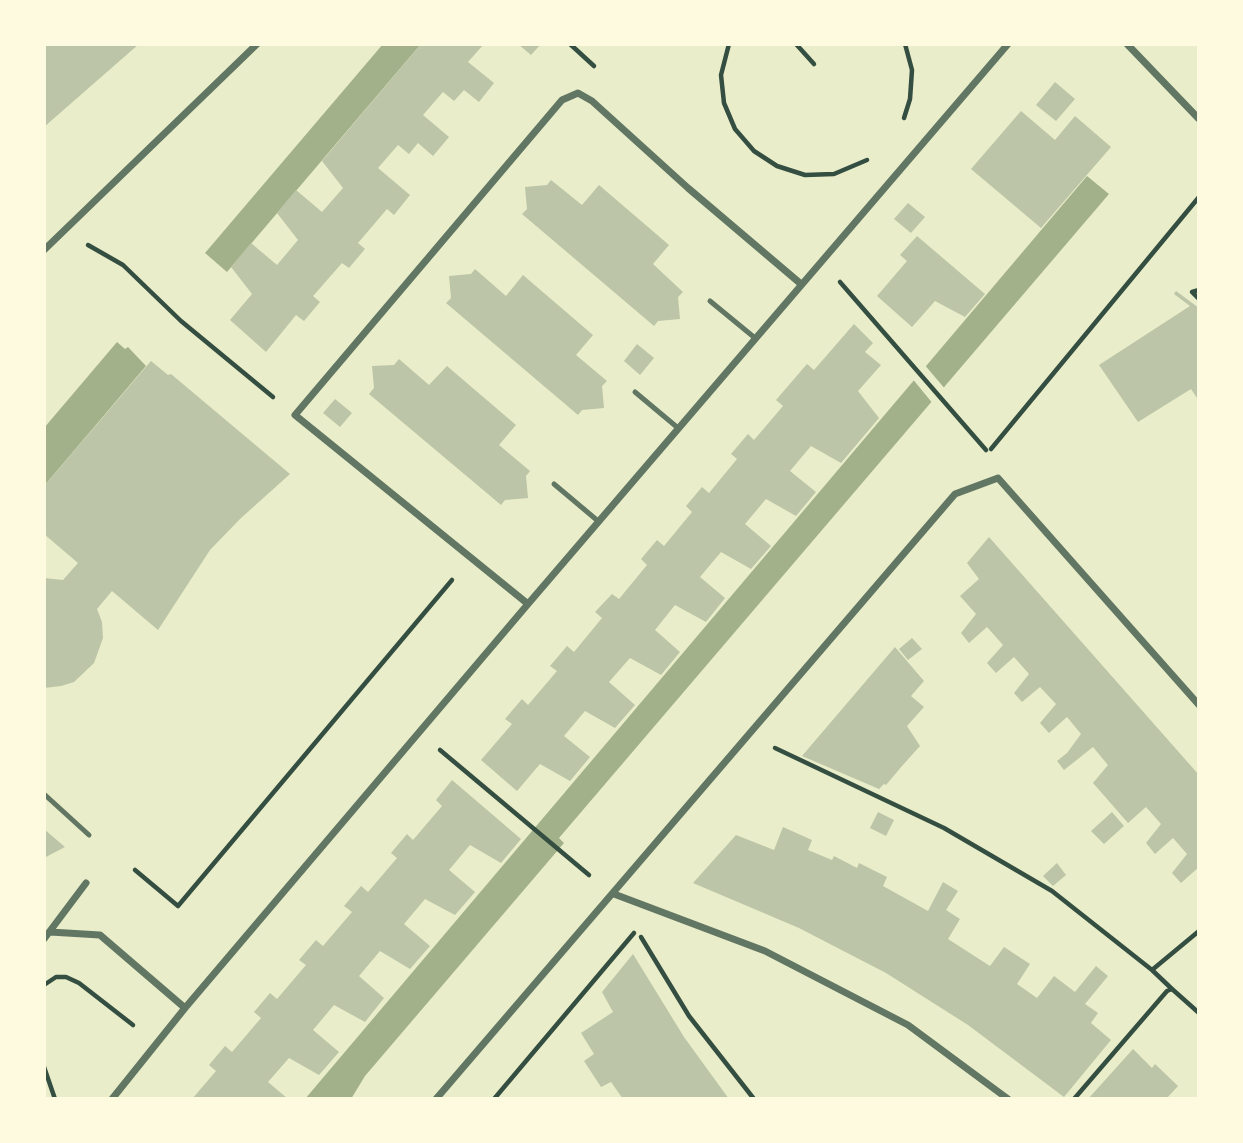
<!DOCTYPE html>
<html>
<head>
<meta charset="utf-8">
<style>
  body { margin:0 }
  #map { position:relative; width:1243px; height:1143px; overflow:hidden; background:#e9edc9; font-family:Arial,sans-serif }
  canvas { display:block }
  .frame { position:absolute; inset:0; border:46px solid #fefae0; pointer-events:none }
</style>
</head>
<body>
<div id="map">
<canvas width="1243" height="1143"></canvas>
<div class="frame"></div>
</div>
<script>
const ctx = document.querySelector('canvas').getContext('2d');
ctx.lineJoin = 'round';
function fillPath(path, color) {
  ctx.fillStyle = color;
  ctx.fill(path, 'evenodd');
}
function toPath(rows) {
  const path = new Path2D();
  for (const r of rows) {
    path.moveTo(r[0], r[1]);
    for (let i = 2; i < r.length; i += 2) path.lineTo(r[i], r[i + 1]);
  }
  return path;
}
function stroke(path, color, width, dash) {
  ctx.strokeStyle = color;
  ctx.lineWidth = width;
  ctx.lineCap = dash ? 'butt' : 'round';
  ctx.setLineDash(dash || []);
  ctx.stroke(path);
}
fillPath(toPath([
  [383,44,421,44,227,272,205,253],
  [1087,176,1109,194,559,838,564,843,365,1076,351,1099,305,1099],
  [117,342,125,349,128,347,146,366,44,486,44,428]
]), '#a3b18a');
fillPath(toPath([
  [923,363,946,390,934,405,911,377]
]), '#e9edc9');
fillPath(toPath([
  [44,44,139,44,44,127],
  [421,44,484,44,468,62,494,83,479,102,464,90,454,101,443,92,423,115,449,137,433,156,418,143,409,154,398,145,378,168,410,195,394,215,387,209,358,243,365,249,349,268,342,263,314,295,313,296,320,302,304,321,296,315,266,352,230,320,252,294,231,267,251,243,277,265,298,240,277,213,296,190,322,212,343,188,322,161],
  [518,44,541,44,531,55],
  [1055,82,1075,99,1056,121,1036,105],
  [1021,111,1055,140,1075,116,1111,147,1041,228,971,169],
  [551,180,582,205,599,185,669,245,653,264,683,292,678,297,680,319,658,321,654,326,522,214,527,209,525,187,547,185],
  [908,203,925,217,911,233,894,219],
  [917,236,985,294,965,317,935,301,912,327,877,296,907,261,900,255],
  [475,269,506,296,523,275,593,335,576,355,607,381,602,386,604,408,582,410,578,415,446,303,451,298,449,276,471,274],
  [1176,291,1199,308,1199,401,1191,389,1138,422,1099,365,1190,306,1174,294],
  [854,324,873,343,865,352,881,365,858,391,879,418,841,463,811,446,790,471,816,492,796,516,766,499,745,524,771,546,751,569,721,552,700,577,725,598,706,622,675,605,655,630,680,652,661,675,630,658,609,682,635,705,615,728,585,711,564,736,590,757,570,781,540,764,517,791,481,760,512,724,505,719,522,699,528,705,557,671,550,666,567,646,574,652,602,618,595,612,612,594,619,599,647,565,641,559,657,540,664,546,692,512,686,506,702,487,709,493,737,459,731,454,748,434,754,440,783,406,776,400,807,364,814,370],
  [637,344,654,358,640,375,624,361],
  [399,359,429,385,447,366,516,425,499,445,530,471,526,476,528,498,505,500,501,505,369,394,374,388,372,366,394,365],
  [151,361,168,375,171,374,290,474,240,519,210,550,158,630,112,591,97,609,102,622,103,638,94,663,74,682,61,686,44,688,44,578,63,580,78,563,44,534,44,486],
  [335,399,352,413,340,427,323,413],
  [989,537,1199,775,1199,867,1181,883,1172,873,1187,854,1173,838,1155,854,1146,843,1161,824,1146,807,1128,823,1093,783,1108,765,1093,747,1064,770,1057,761,1067,753,1081,734,1067,717,1049,733,1040,723,1056,704,1040,687,1022,702,1014,693,1029,674,1014,657,996,673,987,663,1003,645,987,627,969,643,961,633,976,614,960,596,979,579,967,563],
  [912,638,922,649,908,660,899,649],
  [895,647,924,681,911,696,924,707,907,726,920,746,902,766,886,785,884,784,879,789,802,756],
  [452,780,521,839,501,863,470,845,449,870,475,892,455,915,425,899,404,924,430,946,410,969,380,951,359,976,384,998,365,1022,334,1005,313,1030,339,1052,319,1075,289,1058,268,1082,288,1099,192,1099,216,1071,209,1065,225,1046,232,1052,261,1018,254,1012,270,993,277,999,306,965,299,960,316,940,323,946,352,912,344,906,361,886,368,892,397,858,391,853,407,834,413,840,442,806,436,800],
  [878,812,894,820,886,836,870,828],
  [1112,812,1124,826,1104,844,1091,831],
  [783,827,812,840,808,850,832,860,834,856,857,868,859,863,887,877,883,886,928,911,943,882,958,891,946,910,960,919,948,939,990,966,1004,947,1030,964,1017,984,1037,998,1054,976,1075,992,1096,966,1108,976,1085,1004,1098,1013,1091,1023,1111,1040,1064,1097,968,1025,886,973,799,928,693,883,736,835,774,850],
  [44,829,65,847,44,858],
  [1057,863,1066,875,1053,886,1043,876],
  [633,954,684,1037,729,1099,623,1099,611,1082,601,1087,584,1061,594,1054,581,1033,613,1012,602,992],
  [1133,1049,1152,1068,1155,1064,1178,1086,1166,1099,1088,1099]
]), '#bcc5a7');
stroke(toPath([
  [570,44,594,66],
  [729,44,721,75,724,103,735,129,754,151,777,166,805,175,834,174,867,160],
  [796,44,814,64],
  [904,118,910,99,912,70,905,44],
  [88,245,123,265,181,321,273,397],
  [840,282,986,450],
  [1199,290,1192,292,1199,299],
  [991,449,1199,197],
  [775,748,944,828,1052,891,1152,970],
  [440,750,589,875],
  [135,870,178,906,452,580],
  [641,937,689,1016,754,1099],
  [44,985,56,977,66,977,79,983,133,1025],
  [1172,989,1199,1013],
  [44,1067,55,1099],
  [494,1099,634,933],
  [1074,1099,1167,991,1172,989,1152,970,1199,931]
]), '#344e41', 4.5);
stroke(toPath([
  [710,301,755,338],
  [635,392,678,428],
  [554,484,598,521],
  [44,794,89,835]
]), '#617663', 5);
stroke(toPath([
  [1127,44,1199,119],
  [44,250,257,44],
  [528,604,295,415,562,100,578,93,592,101,688,188,801,284],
  [614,894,765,951,908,1025,1008,1099],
  [50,932,100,935,185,1008],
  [44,939,86,883],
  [112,1099,185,1008,528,604,1008,44],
  [436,1099,955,494,998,478,1199,705]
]), '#617663', 7);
</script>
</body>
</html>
